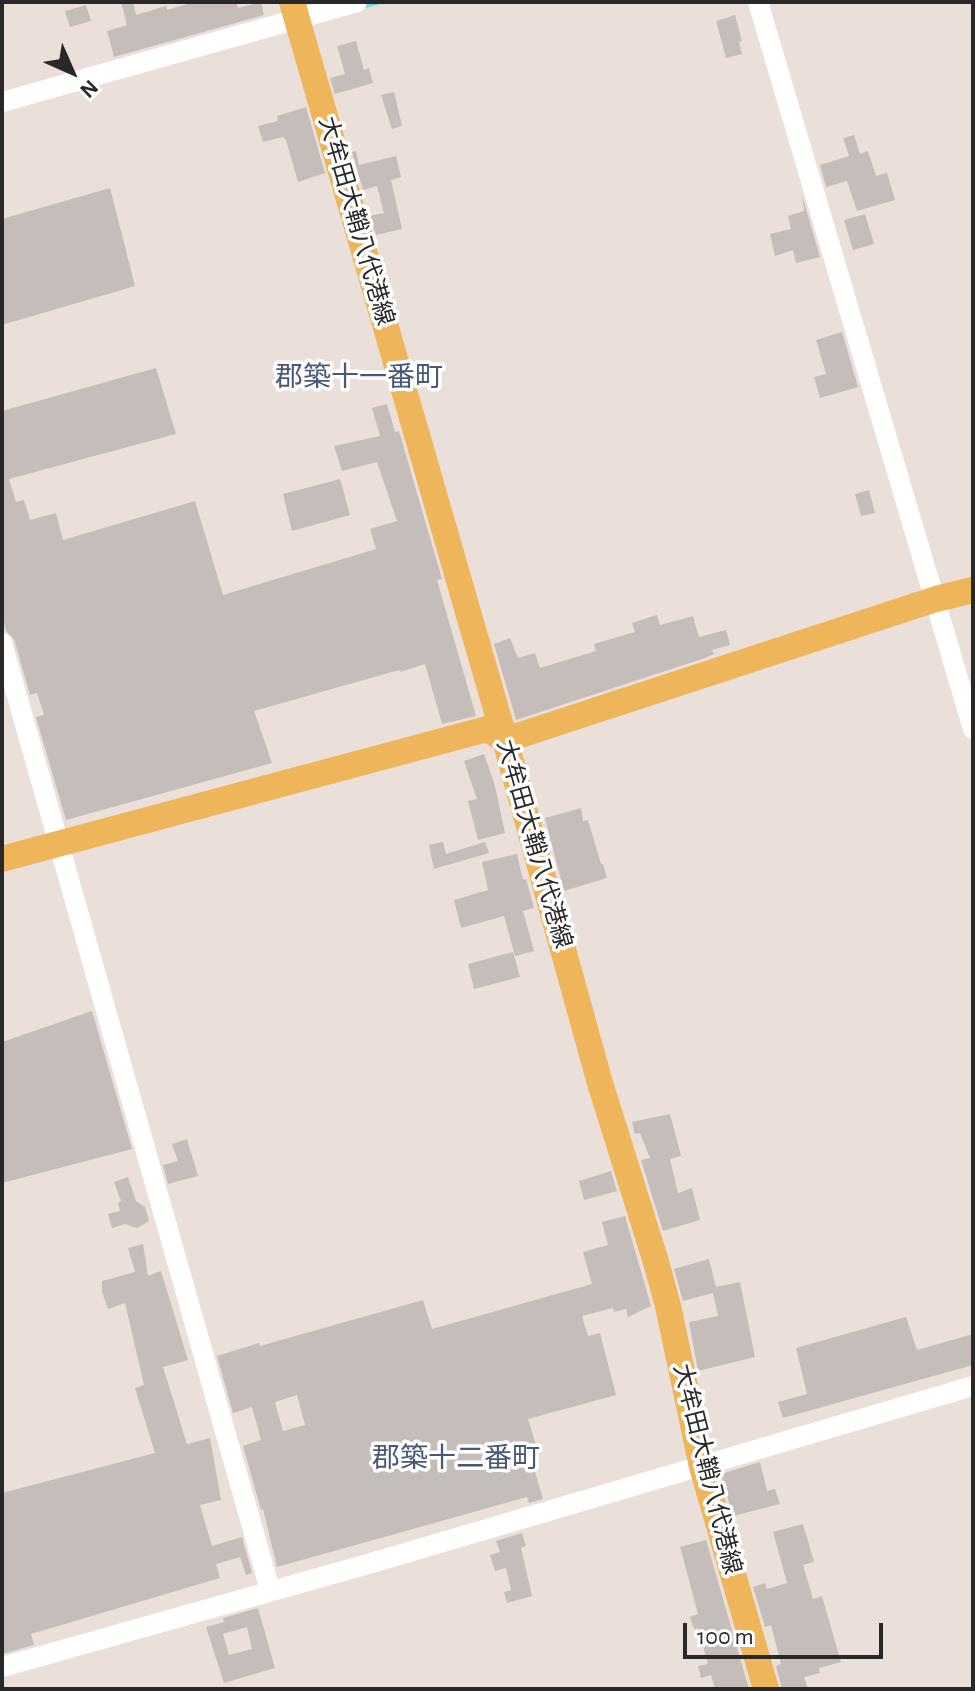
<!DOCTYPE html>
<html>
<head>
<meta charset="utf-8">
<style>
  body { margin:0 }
  #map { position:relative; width:975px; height:1691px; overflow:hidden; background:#eae0d9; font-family:"Alegreya Sans",sans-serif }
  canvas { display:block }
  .frame { position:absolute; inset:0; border:4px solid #282828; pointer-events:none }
  .north { position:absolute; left:32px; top:32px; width:80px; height:80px; -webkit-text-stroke:6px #fff; paint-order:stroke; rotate:135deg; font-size:22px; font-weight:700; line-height:32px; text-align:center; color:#282828 }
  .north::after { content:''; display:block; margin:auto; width:28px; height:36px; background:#282828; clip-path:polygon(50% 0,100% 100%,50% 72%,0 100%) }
  .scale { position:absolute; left:683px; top:1623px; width:200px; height:36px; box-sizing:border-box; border:4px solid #282828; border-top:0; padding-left:10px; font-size:24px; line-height:28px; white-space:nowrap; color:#282828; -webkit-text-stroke:6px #fff; paint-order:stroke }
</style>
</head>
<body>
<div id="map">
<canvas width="975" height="1691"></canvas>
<div class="frame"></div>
<div class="north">N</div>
<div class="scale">100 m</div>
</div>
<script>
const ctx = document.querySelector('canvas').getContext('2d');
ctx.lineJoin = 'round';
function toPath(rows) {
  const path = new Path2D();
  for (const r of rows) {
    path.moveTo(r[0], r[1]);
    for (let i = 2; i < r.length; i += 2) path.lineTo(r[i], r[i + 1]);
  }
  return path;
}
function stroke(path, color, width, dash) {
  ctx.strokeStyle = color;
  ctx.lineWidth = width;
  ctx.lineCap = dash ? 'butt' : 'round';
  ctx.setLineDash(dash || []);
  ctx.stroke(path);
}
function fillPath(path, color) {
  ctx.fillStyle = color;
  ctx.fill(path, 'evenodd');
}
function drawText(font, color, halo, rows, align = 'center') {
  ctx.font = font + ' "Alegreya Sans","Noto Sans JP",sans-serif';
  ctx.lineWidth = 7;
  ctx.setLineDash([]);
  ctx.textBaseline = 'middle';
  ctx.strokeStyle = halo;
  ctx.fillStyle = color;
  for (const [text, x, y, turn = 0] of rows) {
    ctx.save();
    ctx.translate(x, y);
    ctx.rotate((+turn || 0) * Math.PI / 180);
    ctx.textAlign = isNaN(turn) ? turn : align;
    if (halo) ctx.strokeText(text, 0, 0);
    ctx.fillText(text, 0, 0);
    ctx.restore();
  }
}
stroke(toPath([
  [361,7,380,2]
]), '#6cdeed', 4);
fillPath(toPath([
  [121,2,133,2,136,15,166,6,167,10,194,2,236,2,238,8,261,2,264,15,114,57,107,31,127,25],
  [86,5,91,21,70,27,65,11],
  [735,15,742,41,739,42,742,54,726,58,716,21],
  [356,41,364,70,369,68,373,83,335,94,330,78,345,74,337,46],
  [394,92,402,126,392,129,381,95],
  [306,107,325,173,298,182,286,140,283,137,263,142,258,126,278,121,277,116],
  [854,135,860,154,868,151,876,176,887,173,895,200,857,211,847,181,826,187,820,165,849,156,843,138],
  [356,151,359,165,396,156,401,177,391,180,402,229,376,235,370,216,384,213,377,186,363,190,352,152],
  [110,188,135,286,2,325,2,219],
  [802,195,820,257,796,263,793,250,775,256,770,234,791,229,788,216,804,211],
  [865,214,874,244,853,250,844,220],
  [842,332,858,387,820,398,814,377,826,374,816,340],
  [156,368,176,434,9,479,16,502,24,500,30,520,56,513,63,540,195,501,223,595,376,549,370,529,397,521,377,462,342,471,334,446,380,436,372,408,387,404,395,432,399,431,442,579,437,580,476,716,442,724,425,664,400,672,399,670,254,711,272,763,66,820,36,717,44,715,37,693,30,695,14,639,6,631,2,616,2,411],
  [340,479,350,515,292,531,283,494],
  [869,490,875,513,861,516,855,494],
  [657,615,660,625,693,616,699,637,726,630,730,645,712,650,714,654,705,658,516,720,494,644,510,638,518,658,535,653,540,668,596,651,594,644,635,632,632,623],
  [484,754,495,786,505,833,478,840,468,801,477,799,464,761],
  [581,808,583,821,588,820,601,864,603,864,607,878,564,891,545,818],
  [443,842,446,854,485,842,489,853,434,869,429,845],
  [517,854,523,880,526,879,534,908,523,911,534,951,515,956,504,916,461,928,454,900,488,890,482,862],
  [513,952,520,977,474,989,468,964],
  [92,1011,132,1149,2,1183,2,1042],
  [670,1114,681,1156,670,1159,678,1193,692,1188,700,1220,663,1231,641,1160,650,1158,640,1133,635,1134,632,1122],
  [187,1139,198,1176,168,1184,163,1165,178,1161,172,1144],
  [611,1171,617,1191,584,1200,579,1181],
  [128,1177,136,1201,145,1207,149,1221,137,1228,125,1224,112,1228,108,1214,120,1211,118,1203,121,1201,114,1182],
  [625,1216,651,1306,628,1317,626,1309,614,1312,613,1308,582,1316,588,1336,600,1333,616,1395,528,1419,537,1448,529,1451,543,1499,529,1503,527,1497,277,1567,263,1509,261,1510,243,1446,261,1440,252,1407,233,1413,217,1356,259,1343,260,1346,423,1300,432,1329,592,1284,583,1252,608,1245,602,1222],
  [297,1395,305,1425,283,1431,275,1402],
  [143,1244,148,1276,161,1271,188,1360,163,1367,187,1444,210,1438,221,1500,200,1505,212,1546,242,1537,252,1573,246,1575,240,1557,216,1564,220,1578,31,1634,34,1645,2,1654,2,1493,155,1453,135,1388,144,1385,125,1303,108,1309,102,1292,102,1281,135,1272,128,1248],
  [709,1259,716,1287,740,1282,755,1357,698,1371,689,1322,718,1316,713,1293,683,1301,674,1269],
  [906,1317,917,1350,973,1334,973,1365,783,1418,778,1402,807,1394,796,1348],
  [760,1462,767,1491,775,1489,780,1504,733,1516,721,1474],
  [803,1524,814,1562,803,1565,813,1599,822,1596,841,1662,819,1668,820,1673,804,1677,808,1689,782,1689,776,1666,781,1664,771,1625,765,1627,753,1587,765,1583,767,1589,787,1583,773,1532],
  [522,1533,526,1546,521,1548,532,1596,507,1603,504,1592,511,1590,506,1568,495,1571,490,1555,500,1552,496,1541],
  [706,1540,749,1689,715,1689,711,1675,701,1678,698,1666,708,1664,698,1628,694,1629,690,1617,698,1614,680,1547],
  [258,1608,275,1668,224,1683,206,1627,224,1622,223,1618],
  [247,1627,252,1649,229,1655,223,1634]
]), '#c5bdb9');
stroke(toPath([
  [758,2,973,729],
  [2,102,357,2],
  [2,643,270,1590],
  [2,1667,375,1562,973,1386]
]), '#fff', 20);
stroke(toPath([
  [292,2,505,740,600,1083,656,1262,668,1306,702,1467,766,1689],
  [505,740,936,599,973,590],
  [2,859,487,729,505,740]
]), '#eeb55a', 26);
drawText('24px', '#282828', '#fff', [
  ["大牟田大鞘八代港線",356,221,74],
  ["大牟田大鞘八代港線",534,844,74],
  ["大牟田大鞘八代港線",707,1469,76]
]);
drawText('28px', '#495877', '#fff', [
  ["郡築十一番町",359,378],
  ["郡築十二番町",456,1459]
]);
</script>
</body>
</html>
